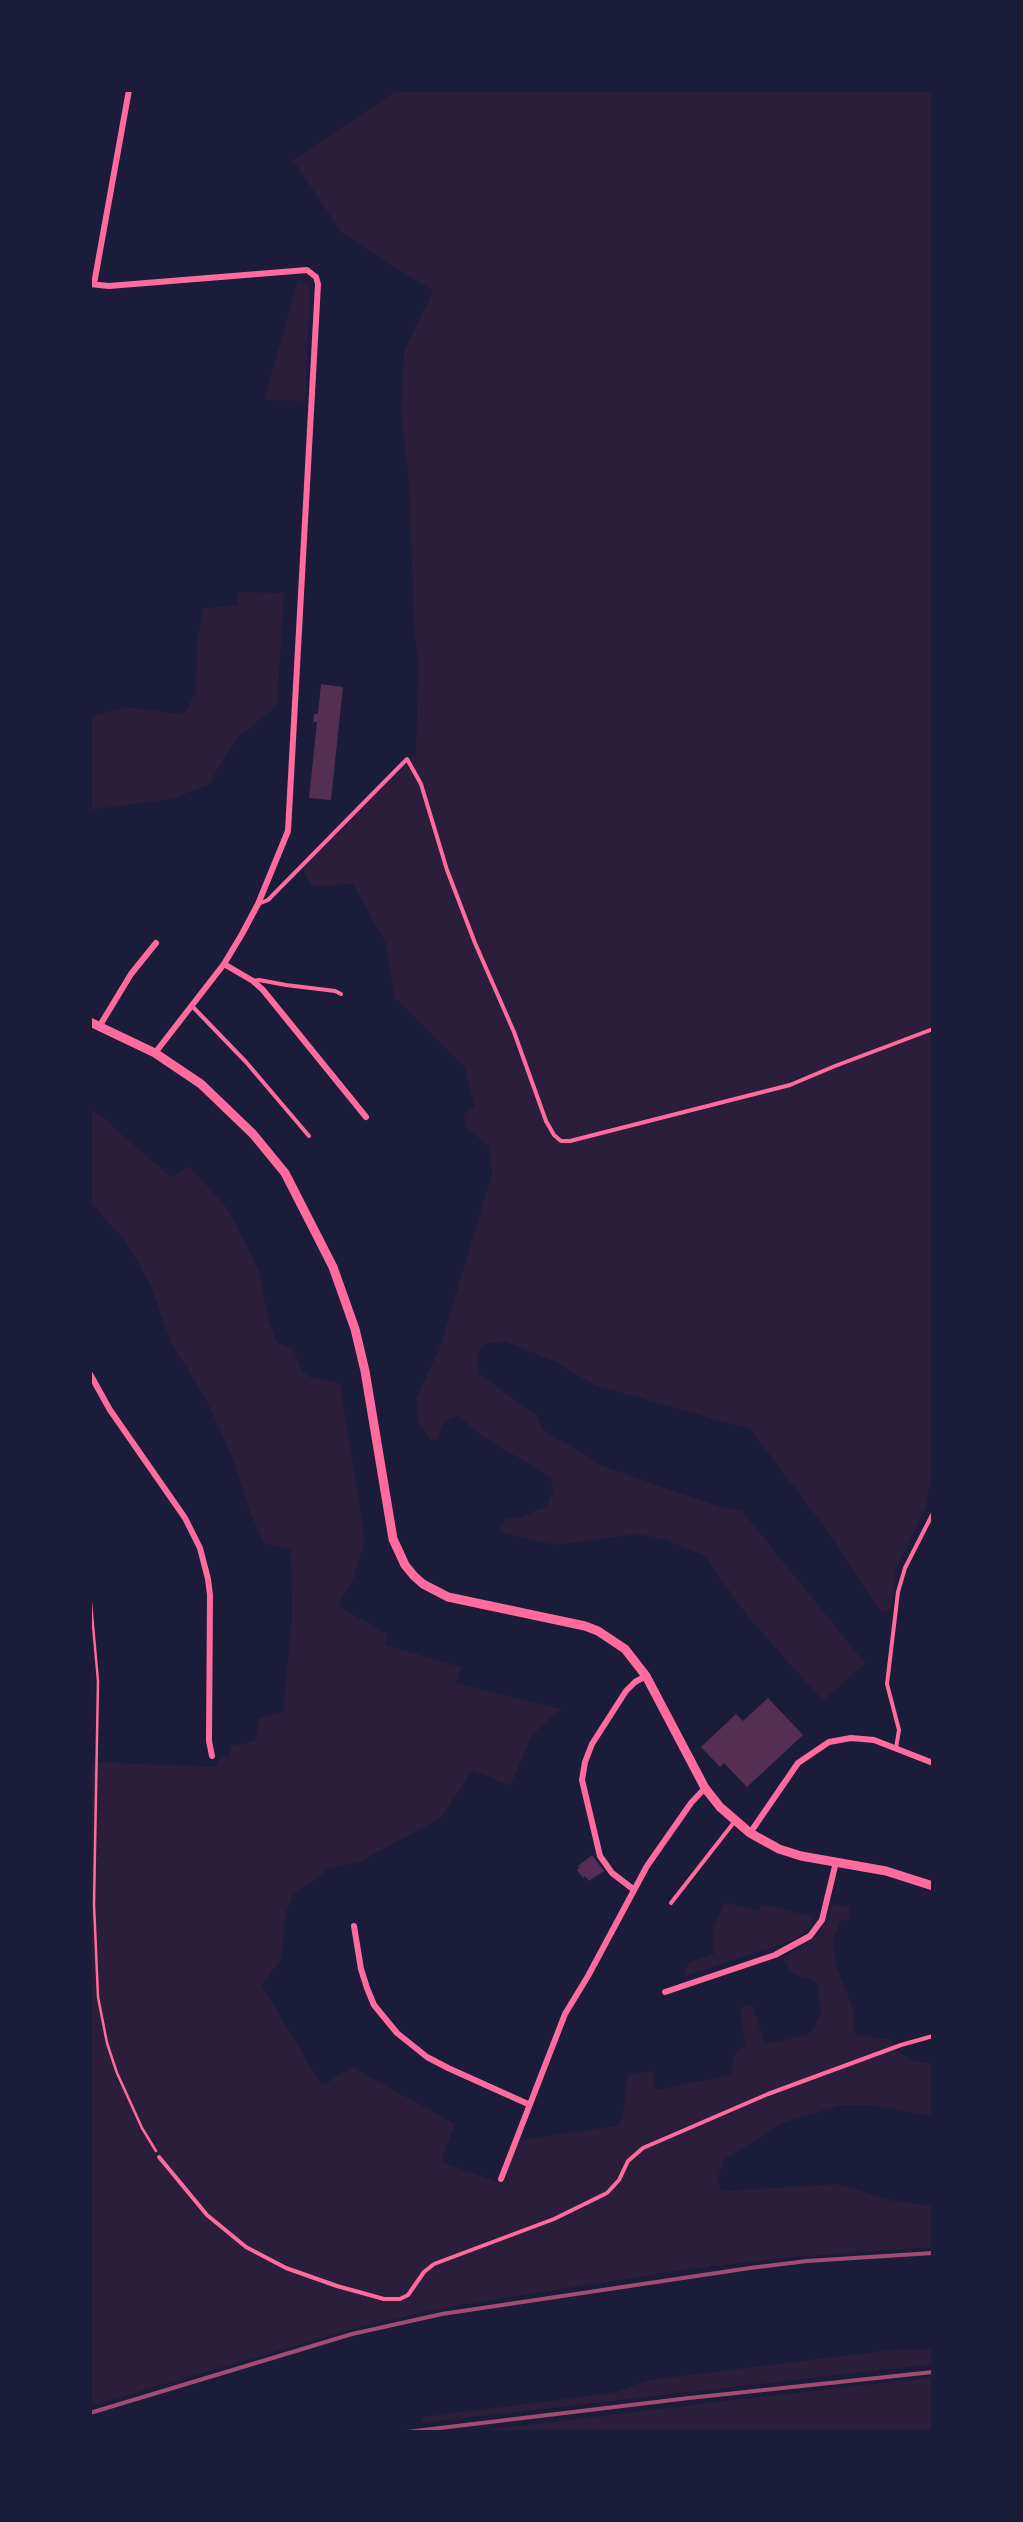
<!DOCTYPE html>
<html>
<head>
<meta charset="utf-8">
<style>
  body { margin:0 }
  #map { position:relative; width:1023px; height:2522px; overflow:hidden; background:#1b1b3a; font-family:Quicksand,sans-serif }
  canvas { display:block }
  .frame { position:absolute; inset:0; border:92px solid #1b1b3a; pointer-events:none }
</style>
</head>
<body>
<div id="map">
<canvas width="1023" height="2522"></canvas>
<div class="frame"></div>
</div>
<script>
const ctx = document.querySelector('canvas').getContext('2d');
ctx.lineJoin = 'round';
function fillPath(path, color) {
  ctx.fillStyle = color;
  ctx.fill(path, 'evenodd');
}
function toPath(rows) {
  const path = new Path2D();
  for (const r of rows) {
    path.moveTo(r[0], r[1]);
    for (let i = 2; i < r.length; i += 2) path.lineTo(r[i], r[i + 1]);
  }
  return path;
}
function stroke(path, color, width, dash) {
  ctx.strokeStyle = color;
  ctx.lineWidth = width;
  ctx.lineCap = dash ? 'butt' : 'round';
  ctx.setLineDash(dash || []);
  ctx.stroke(path);
}
fillPath(toPath([
  [398,90,933,90,933,1467,926,1507,896,1568,891,1610,884,1612,877,1607,834,1540,750,1429,594,1385,556,1362,506,1342,486,1343,478,1354,478,1373,537,1416,542,1429,602,1466,720,1507,742,1511,865,1663,823,1701,747,1616,705,1556,666,1540,638,1534,555,1545,504,1533,500,1530,506,1519,521,1517,545,1507,553,1492,551,1477,482,1436,458,1416,444,1421,438,1439,431,1439,419,1425,416,1399,440,1347,492,1174,489,1146,465,1127,464,1114,474,1106,465,1068,395,998,386,944,353,884,312,886,302,869,416,754,418,663,414,624,409,483,401,412,404,351,433,291,342,233,293,160],
  [298,280,309,285,310,291,305,401,264,400],
  [238,592,284,593,277,706,237,738,208,785,171,799,90,810,90,717,128,707,177,714,185,712,196,692,197,641,204,608,238,605],
  [90,1107,171,1177,189,1166,227,1208,250,1252,259,1272,269,1321,277,1343,293,1349,302,1372,312,1378,340,1383,365,1541,354,1577,338,1606,388,1634,385,1645,461,1667,456,1683,561,1709,532,1735,510,1786,473,1770,441,1818,357,1863,330,1868,294,1894,286,1912,281,1959,262,1986,322,2086,352,2067,455,2124,441,2162,502,2183,518,2141,619,2125,623,2115,627,2075,653,2071,655,2090,731,2075,734,2056,745,2045,740,2007,752,2005,765,2044,807,2035,814,2028,821,2012,818,1987,813,1980,793,1974,783,1959,819,1934,832,1904,850,1907,849,1919,841,1920,833,1941,836,1966,853,2008,853,2031,858,2037,867,2035,874,2038,891,2039,895,2050,913,2061,933,2063,933,2116,870,2105,841,2105,782,2123,724,2160,717,2180,722,2191,838,2184,894,2201,933,2206,933,2247,782,2258,682,2270,441,2308,351,2329,90,2406,90,1643,93,1674,92,1762,217,1767,219,1759,230,1756,230,1745,246,1744,257,1739,258,1718,283,1712,292,1618,291,1550,264,1543,250,1512,233,1459,205,1397,172,1345,150,1284,125,1240,90,1202],
  [725,1902,757,1911,763,1904,814,1917,810,1927,795,1939,686,1976,684,1970,690,1962,714,1954,712,1931],
  [891,2350,933,2350,933,2364,422,2423,421,2417,612,2393,649,2380],
  [933,2377,933,2432,469,2432,691,2405]
]), '#2a1e3b');
fillPath(toPath([
  [321,684,343,687,331,800,309,798,317,722,313,722,314,714,318,714],
  [768,1698,803,1735,747,1787,724,1763,720,1767,701,1747,736,1714,743,1721],
  [592,1855,604,1871,589,1881,585,1876,583,1878,577,1870,579,1868,578,1866]
]), '#542f53');
stroke(toPath([
  [90,1592,98,1681,94,1904,98,1997,107,2043,117,2073,142,2128,156,2151]
]), '#ff6b9d', 2.5);
stroke(toPath([
  [258,904,268,900,407,759,421,784,447,870,475,943,514,1032,546,1121,554,1135,561,1141,570,1141,790,1085,835,1066,933,1029],
  [253,981,259,980,286,985,335,991,341,994],
  [192,1006,246,1062,309,1136],
  [896,1748,899,1730,887,1684,898,1592,905,1568,933,1513],
  [671,1903,735,1821],
  [159,2157,207,2215,246,2247,286,2268,337,2286,384,2299,400,2299,408,2295,424,2272,434,2264,554,2219,607,2193,619,2180,628,2161,643,2148,768,2094,901,2045,933,2036]
]), '#ff6b9d', 4);
stroke(toPath([
  [90,284,109,286,307,270,316,277,318,284,288,831,258,904,242,934,224,964,155,1053],
  [94,284,129,90],
  [224,964,253,981,263,990,366,1117],
  [99,1027,131,974,156,943],
  [90,1374,110,1410,185,1518,200,1548,208,1579,210,1595,209,1741,212,1756],
  [750,1833,798,1763,829,1742,851,1738,874,1740,933,1763],
  [633,1889,612,1873,600,1856,582,1780,585,1762,592,1744,626,1691,635,1682,646,1676],
  [354,1926,361,1969,367,1988,374,2005,397,2033,427,2057,448,2068,528,2104],
  [665,1992,775,1955,810,1936,822,1920,836,1862],
  [501,2179,565,2014,588,1976,647,1866,691,1803,705,1788]
]), '#ff6b9d', 6);
stroke(toPath([
  [90,1022,155,1053,201,1084,253,1134,285,1173,333,1267,355,1329,365,1371,393,1539,405,1565,414,1576,423,1584,448,1597,585,1626,598,1631,625,1649,646,1676,705,1788,720,1807,750,1833,779,1849,801,1856,886,1871,933,1886]
]), '#ff6b9d', 9);
stroke(toPath([
  [90,2413,352,2334,442,2314,750,2268,807,2261,933,2253],
  [407,2432,689,2398,933,2372]
]), '#a44b75', 4);
</script>
</body>
</html>
